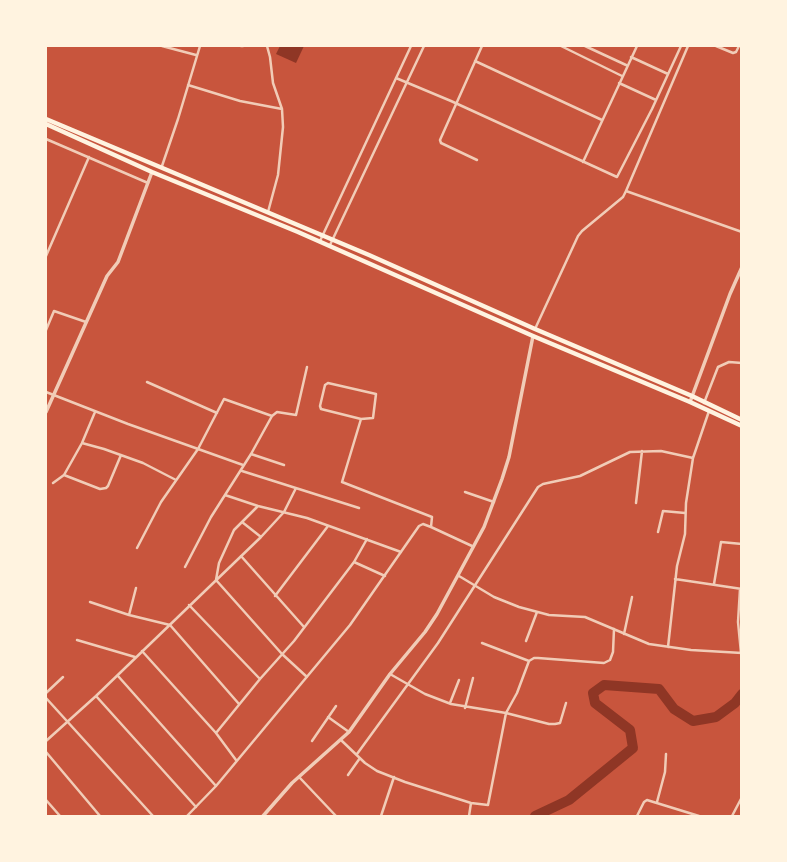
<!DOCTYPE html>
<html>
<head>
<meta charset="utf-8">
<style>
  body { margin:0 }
  #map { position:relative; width:787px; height:862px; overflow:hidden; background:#c8553d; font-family:"Playfair Display",serif }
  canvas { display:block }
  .frame { position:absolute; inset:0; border:47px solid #fff3e0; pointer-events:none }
</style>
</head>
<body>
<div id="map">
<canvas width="787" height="862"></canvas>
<div class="frame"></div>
</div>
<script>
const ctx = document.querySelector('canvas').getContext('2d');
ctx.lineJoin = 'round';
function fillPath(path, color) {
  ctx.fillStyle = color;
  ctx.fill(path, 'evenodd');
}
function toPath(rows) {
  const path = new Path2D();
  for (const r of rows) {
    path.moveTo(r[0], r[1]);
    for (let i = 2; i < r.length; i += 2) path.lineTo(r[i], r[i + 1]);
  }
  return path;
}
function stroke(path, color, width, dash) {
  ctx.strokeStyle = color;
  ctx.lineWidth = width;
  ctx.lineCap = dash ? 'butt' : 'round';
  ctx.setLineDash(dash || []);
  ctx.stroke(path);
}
fillPath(toPath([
  [280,46,304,46,296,63,276,54]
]), '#8f3625');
stroke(toPath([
  [535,816,569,800,633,748,630,730,595,703,593,693,604,685,659,689,674,709,693,721,716,717,735,703,742,694]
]), '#8f3625', 10);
stroke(toPath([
  [162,46,196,55],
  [241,46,243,46],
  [267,46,270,57,273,83,282,109,283,127,278,175,268,212],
  [561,46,622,76],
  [585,46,626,65],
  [716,46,733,53,736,52,739,46],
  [631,57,668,74],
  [475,61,602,120],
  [396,78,451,101,617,177,652,109,681,46],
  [619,83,656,100],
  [188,85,240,101,282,109],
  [46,139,148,183],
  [477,160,441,143,440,140,482,46],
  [583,162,637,46],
  [162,166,178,119,200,46],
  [626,191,742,232],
  [320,241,411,46],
  [330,245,424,46],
  [46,256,89,157],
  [535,329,578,236,582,231,623,197,626,191,688,46],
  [46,330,54,311,86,322],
  [147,382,217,413],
  [328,383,376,394,373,418,361,419,321,409,320,406,325,385,328,383],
  [46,392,128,424,243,465],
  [704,403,718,367,729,362,742,363],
  [361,419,342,482,432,517,431,527],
  [82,443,104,449,143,463,176,480],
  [251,454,284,465],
  [242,471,359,508],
  [64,475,100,489,106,488,108,486,121,455],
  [53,483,64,475,82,443,95,412],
  [465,492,494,502],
  [225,495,258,506,307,518,401,552],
  [636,503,642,451],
  [258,506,234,530,219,563,216,580,282,654,307,677],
  [242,522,261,537],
  [658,532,663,511,685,513],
  [137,548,161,502,198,449,224,399,272,416],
  [241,556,304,627],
  [354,562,385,576],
  [185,567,211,517,251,454,272,416,277,412,296,415,307,367],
  [459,576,494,597,519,607,549,615,585,617,649,644,691,650,742,653],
  [675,579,742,589],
  [714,584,721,542,742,544],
  [740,589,738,622,741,653],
  [275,596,328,526],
  [90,602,129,615,170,625],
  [189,605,259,678],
  [129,615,136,588],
  [170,625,239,704],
  [624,634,632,597],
  [77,640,135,657],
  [526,641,537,612],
  [482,643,529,661],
  [668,647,677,566,685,534,686,503,693,458,709,411],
  [142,651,216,733,236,760],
  [390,674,425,694,451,704,506,713,549,724,555,724,560,723,566,703],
  [118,676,216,786],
  [46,693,63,677],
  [96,696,196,807],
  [46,698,153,816],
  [450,703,459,680],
  [465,708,473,678],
  [328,717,349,732],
  [216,733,260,679,294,641,354,562,367,539],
  [46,741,96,696,261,537,284,512,296,488],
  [312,741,336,706],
  [342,741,365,763,377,771,405,782,471,803,488,805,506,713,517,693,529,661,534,658,538,658,604,663,610,660,613,652,614,629],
  [46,752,100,816],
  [357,754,438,643,538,487,543,484,580,476,630,452,661,451,693,458],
  [348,775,360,758],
  [300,778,336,816],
  [46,800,60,816],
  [657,802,665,772,666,754],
  [187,816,216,786,350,625,419,526,423,524,431,527,472,546],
  [381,816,394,777],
  [469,816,471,803],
  [637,816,644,802,647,800,699,816],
  [732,816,742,797]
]), '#f1ccb7', 2.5);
stroke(toPath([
  [690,402,730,294,742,267],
  [46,412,107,276,118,262,152,172],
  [263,816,292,783,349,732,390,674,425,632,437,614,484,527,502,479,509,457,533,336]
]), '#f1ccb7', 3.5);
stroke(toPath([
  [46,119,369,255,535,329,692,396,742,420],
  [46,124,152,172,298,232,533,336,690,402,742,426]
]), '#fff3e0', 4.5);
</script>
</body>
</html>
